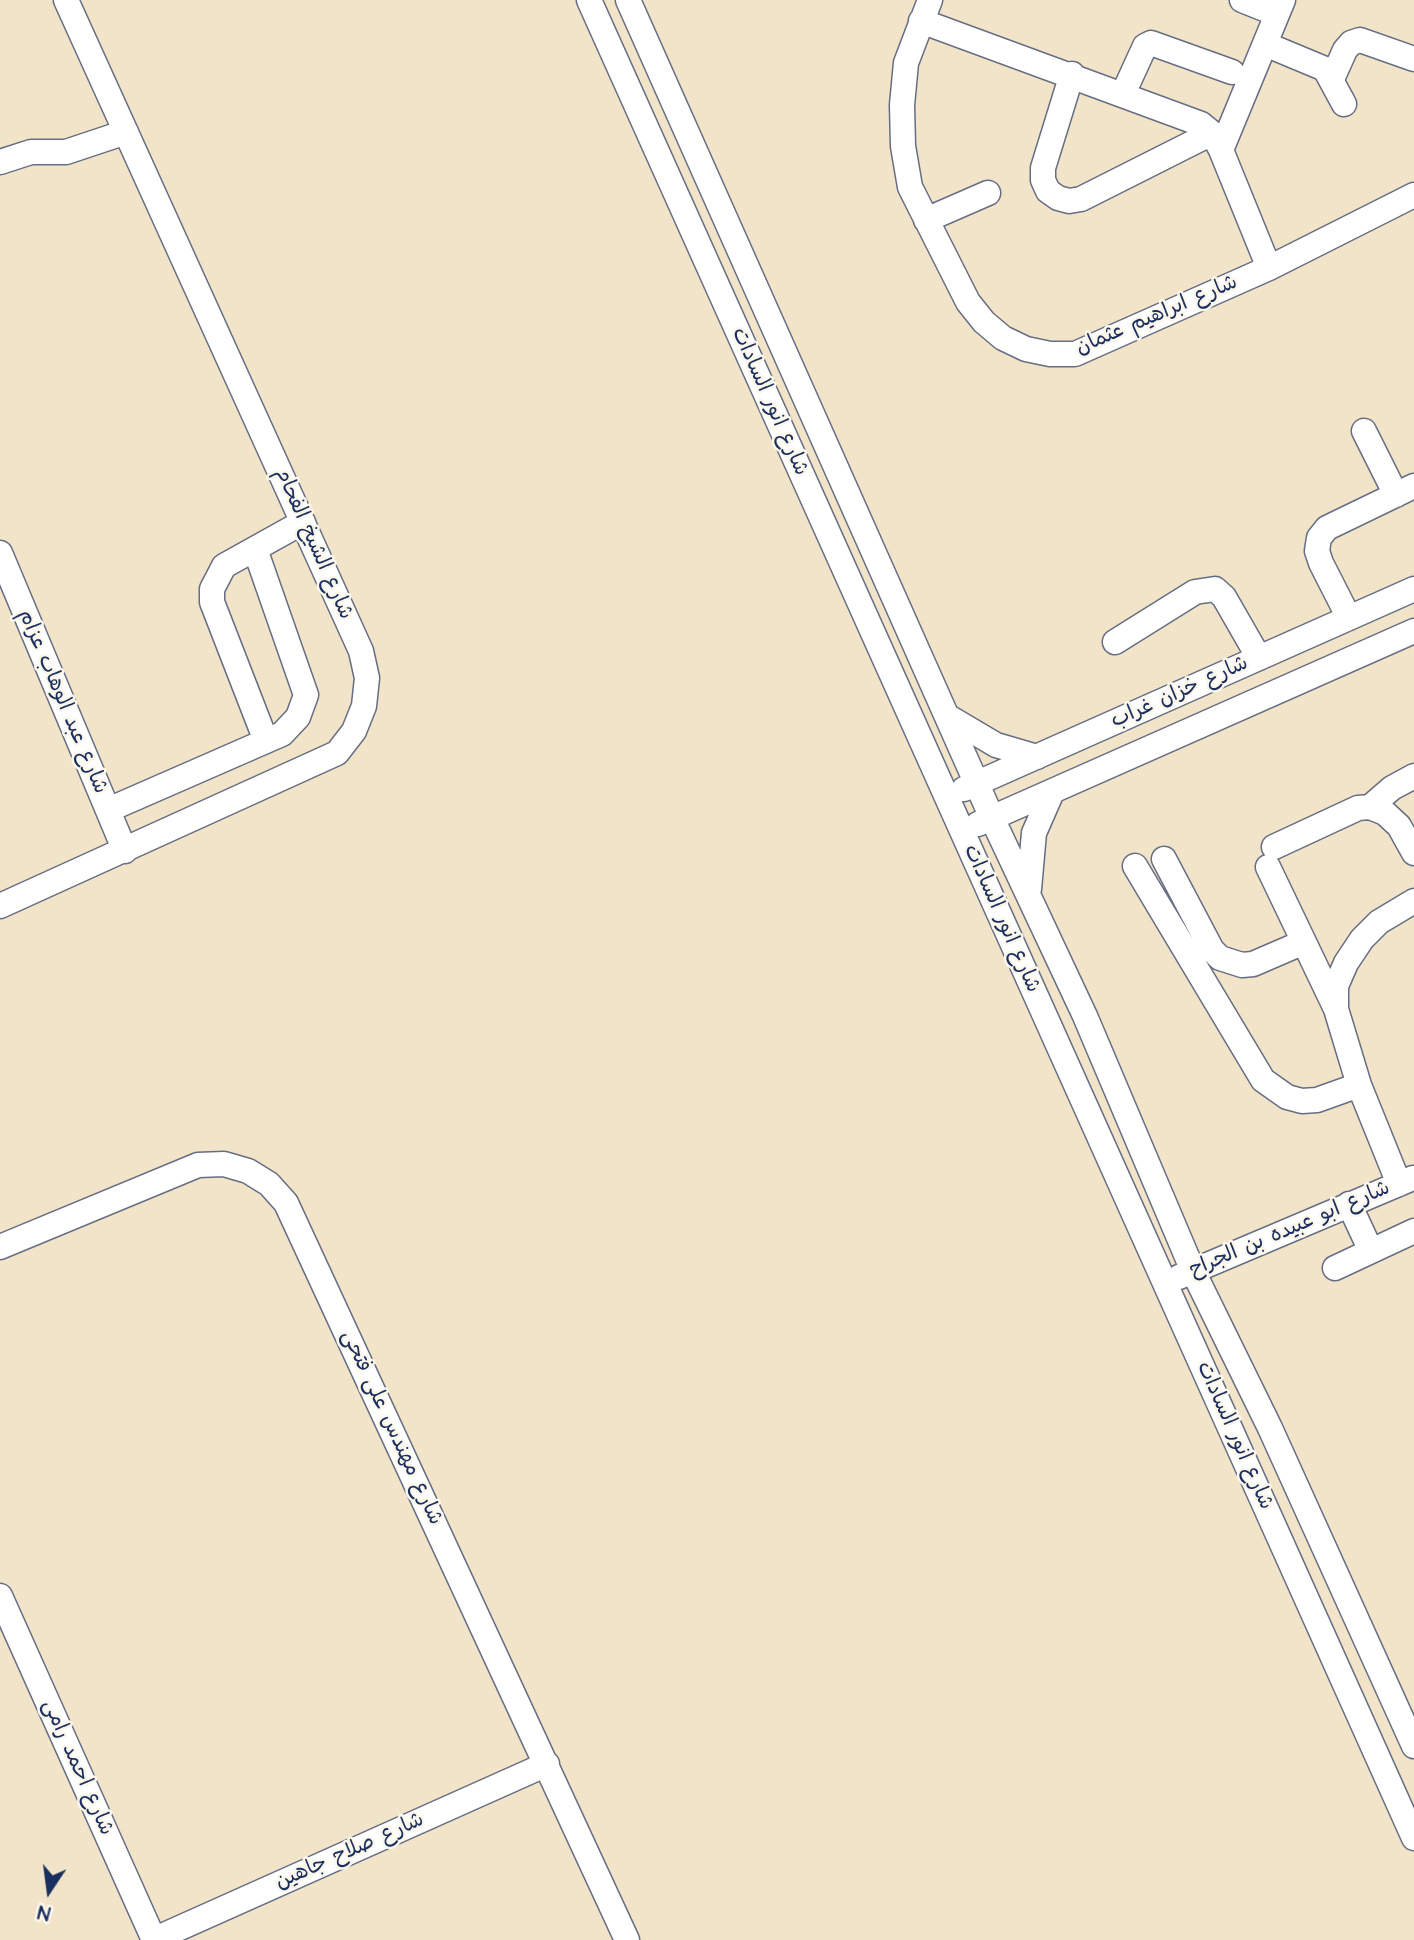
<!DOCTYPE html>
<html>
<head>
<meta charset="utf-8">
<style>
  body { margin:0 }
  #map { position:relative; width:1414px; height:1940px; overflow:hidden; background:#f2e4c8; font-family:"Architects Daughter",sans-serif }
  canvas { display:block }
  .north { position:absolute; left:14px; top:1856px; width:70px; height:70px; -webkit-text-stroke:5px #fbf7ec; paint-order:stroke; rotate:193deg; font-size:19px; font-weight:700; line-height:28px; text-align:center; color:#1b2f5e }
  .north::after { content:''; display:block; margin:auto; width:24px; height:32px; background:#1b2f5e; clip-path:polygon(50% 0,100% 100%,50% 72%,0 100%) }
</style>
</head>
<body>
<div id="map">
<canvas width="1414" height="1940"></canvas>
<div class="north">N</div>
</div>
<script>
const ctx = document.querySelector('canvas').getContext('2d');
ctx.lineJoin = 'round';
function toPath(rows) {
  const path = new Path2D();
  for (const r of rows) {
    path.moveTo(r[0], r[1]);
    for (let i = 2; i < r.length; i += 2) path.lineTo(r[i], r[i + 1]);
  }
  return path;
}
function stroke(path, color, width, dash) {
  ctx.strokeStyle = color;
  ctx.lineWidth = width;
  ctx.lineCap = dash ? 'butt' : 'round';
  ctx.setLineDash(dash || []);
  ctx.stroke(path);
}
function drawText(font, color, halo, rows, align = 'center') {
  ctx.font = font + ' "Architects Daughter","Playpen Sans Arabic",sans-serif';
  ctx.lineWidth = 5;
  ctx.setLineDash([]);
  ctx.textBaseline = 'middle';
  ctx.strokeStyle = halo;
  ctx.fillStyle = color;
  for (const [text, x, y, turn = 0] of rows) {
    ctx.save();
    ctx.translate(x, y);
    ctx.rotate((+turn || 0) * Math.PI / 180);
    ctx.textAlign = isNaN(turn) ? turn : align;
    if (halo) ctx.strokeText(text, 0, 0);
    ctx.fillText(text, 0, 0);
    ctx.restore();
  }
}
const minor = toPath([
  [589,0,1414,1838],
  [628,0,992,818,1085,1016,1193,1271,1270,1428,1414,1746],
  [930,0,906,63,902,105,903,146,910,187,968,302,984,322,1003,338,1026,349,1050,354,1075,354,1269,268,1414,195],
  [1242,0,1277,14],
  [921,21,1201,124,1212,133,1221,150,1269,268],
  [1265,44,1325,69,1344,104],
  [1072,74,1043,168,1043,180,1048,191,1058,198,1069,201,1081,199,1212,133],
  [1332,79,1345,50,1351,43,1360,40,1414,59],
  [1123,94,1145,46,1151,43,1232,72],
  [1221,150,1283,0],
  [0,162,31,152,66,152,126,132],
  [926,220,988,193],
  [1364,431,1396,495],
  [0,553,125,851],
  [1349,618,1321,563,1317,551,1319,538,1327,528,1414,486],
  [1115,642,1195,592,1215,589,1224,597,1259,658],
  [947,716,996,745,1037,757],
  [266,741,212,602,212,589,224,566,303,522],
  [964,789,1414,589],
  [1370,807,1392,788,1414,776],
  [108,810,282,734,298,717,306,695,255,549],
  [978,824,1414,631],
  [1274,847,1358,808,1370,807,1385,813,1399,826,1414,853],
  [1164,859,1212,950,1220,958,1242,965,1253,964,1304,942],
  [1135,866,1263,1080,1287,1097,1302,1101,1317,1100,1359,1085],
  [1268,867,1336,1009],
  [1029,889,1034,833,1052,792],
  [0,906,337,753,354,731,364,706,367,678,361,651,66,0],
  [1399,1184,1359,1085,1336,1009,1336,986,1346,963,1362,939,1379,922,1414,901],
  [1349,1204,1371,1251],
  [0,1247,198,1165,224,1164,248,1171,269,1184,286,1203,627,1940],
  [1335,1268,1414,1231],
  [1179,1277,1413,1178],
  [0,1596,154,1940],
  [153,1940,547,1764]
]);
stroke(minor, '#666e83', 27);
stroke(minor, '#fff', 24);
drawText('21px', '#1b2f5e', '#fbf7ec', [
  ["شارع ابراهيم عثمان",1157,316,-23],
  ["شارع انور السادات",769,402,66],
  ["شارع الشيخ الفحام",313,544,66],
  ["شارع خزان غراب",1180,693,-24],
  ["شارع عبد الوهاب عزام",62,702,67],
  ["شارع انور السادات",1001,919,66],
  ["شارع ابو عبيده بن الجراح",1290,1230,-23],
  ["شارع مهندس على فتحى",391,1428,65],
  ["شارع انور السادات",1234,1436,66],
  ["شارع احمد رامى",77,1768,66],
  ["شارع صلاح جاهين",350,1852,-24]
]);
</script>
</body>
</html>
